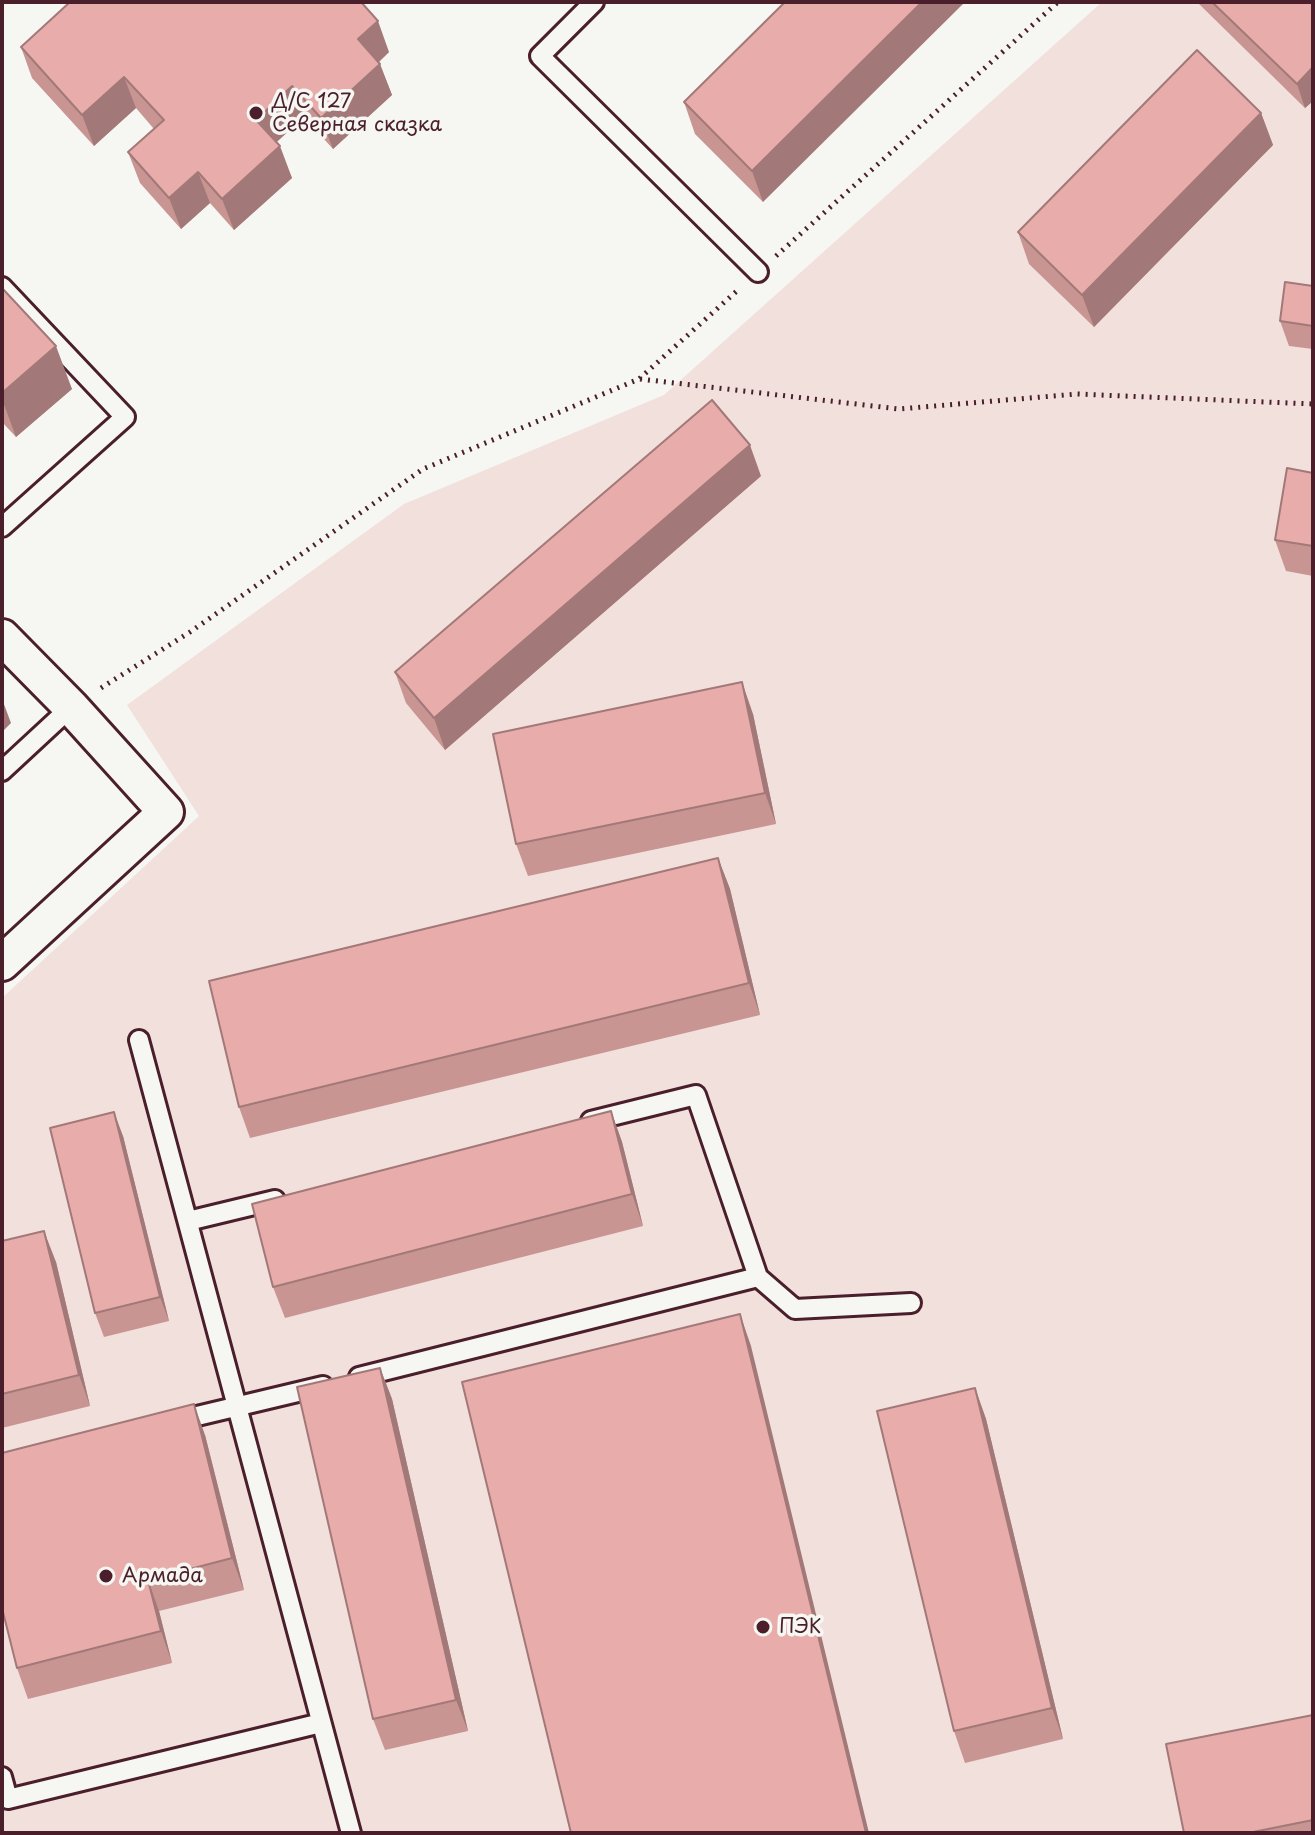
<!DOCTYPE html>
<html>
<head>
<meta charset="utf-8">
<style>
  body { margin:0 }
  #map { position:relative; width:1315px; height:1835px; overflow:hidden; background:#f6f6f2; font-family:"Playpen Sans",sans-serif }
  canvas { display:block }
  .frame { position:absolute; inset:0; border:4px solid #4a1f2b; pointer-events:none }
</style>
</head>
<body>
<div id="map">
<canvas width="1315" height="1835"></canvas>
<div class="frame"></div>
</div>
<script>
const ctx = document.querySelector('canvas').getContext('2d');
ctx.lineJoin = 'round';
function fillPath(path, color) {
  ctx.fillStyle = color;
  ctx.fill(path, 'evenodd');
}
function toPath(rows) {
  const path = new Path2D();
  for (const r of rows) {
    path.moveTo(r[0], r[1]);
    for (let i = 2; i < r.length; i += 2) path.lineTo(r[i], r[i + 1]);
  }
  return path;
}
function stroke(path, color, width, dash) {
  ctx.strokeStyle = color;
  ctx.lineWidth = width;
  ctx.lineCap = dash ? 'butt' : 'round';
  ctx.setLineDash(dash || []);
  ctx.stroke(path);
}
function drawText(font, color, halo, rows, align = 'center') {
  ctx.font = font + ' "Playpen Sans",sans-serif';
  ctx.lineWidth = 7;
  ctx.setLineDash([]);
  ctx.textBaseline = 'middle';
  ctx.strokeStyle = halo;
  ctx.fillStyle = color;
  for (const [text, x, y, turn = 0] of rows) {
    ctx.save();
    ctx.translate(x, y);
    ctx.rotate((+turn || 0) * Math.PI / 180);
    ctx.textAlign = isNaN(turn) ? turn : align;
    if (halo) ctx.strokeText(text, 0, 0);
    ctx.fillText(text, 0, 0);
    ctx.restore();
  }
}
fillPath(toPath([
  [1102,2,1313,2,1313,1833,2,1833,2,998,199,816,127,705,404,504,664,395]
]), '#f2e0dd');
const service = toPath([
  [594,2,540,56,758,272],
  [2,287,125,417,2,527],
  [2,771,71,707],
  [139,1040,351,1833],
  [591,1121,696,1095,758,1277,795,1309,911,1303],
  [188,1221,275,1200],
  [359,1377,758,1277],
  [176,1421,323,1386],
  [2,1777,8,1799,321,1723]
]);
const minor = toPath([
  [2,637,71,707,166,812,2,963]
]);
stroke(service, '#4a1f2b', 24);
stroke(minor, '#4a1f2b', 40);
stroke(toPath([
  [776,256,1058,2],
  [640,379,899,409,1077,394,1313,404],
  [101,688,190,632,423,469,639,379,739,289]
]), '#4a1f2b', 5, [2, 6]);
stroke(service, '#f6f6f2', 18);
stroke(minor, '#f6f6f2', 34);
fillPath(toPath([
  [785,2,763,202,695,134,684,102],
  [1197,2,1313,2,1313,101,1305,108],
  [21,47,389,52,379,62,392,95,333,149,304,117,276,142,292,178,234,230,210,203,181,229,140,183,128,152,154,129,136,108,94,146,32,78],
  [1261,113,1273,145,1094,327,1029,264,1018,232],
  [1313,286,1313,349,1289,346,1280,321],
  [2,288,72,389,16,437,2,422],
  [1313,473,1313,576,1286,571,1275,540],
  [761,476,445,750,406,703,395,672],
  [753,714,776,824,528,876,516,844],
  [718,858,730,889,760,1015,250,1138,239,1107],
  [611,1111,622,1142,643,1226,285,1318,273,1287],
  [123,1136,169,1321,104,1337,95,1313],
  [2,1241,56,1262,90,1406,2,1428],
  [380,1368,392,1399,468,1731,385,1750,373,1719],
  [975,1388,986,1419,1063,1739,965,1763,954,1731],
  [205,1435,244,1590,159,1611,172,1663,28,1699,17,1668],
  [1313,1715,1313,1833,1184,1833]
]), '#c89593');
fillPath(toPath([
  [922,2,965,2,763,202,752,171],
  [378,21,389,52,369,71,358,39],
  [380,64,392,95,333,149,321,118],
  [1313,67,1313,101,1305,108,1297,84],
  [124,77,136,108,94,146,82,115],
  [292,86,304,117,267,151,256,120],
  [1261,113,1273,145,1094,327,1082,295],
  [280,146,292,178,234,230,222,199],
  [198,172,210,203,181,229,169,198],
  [56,346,72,389,16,437,2,399,2,393],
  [750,445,761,476,445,750,434,718],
  [742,682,753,714,776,824,765,793],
  [2,699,11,723,2,732],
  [718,858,730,889,760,1015,749,983],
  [611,1111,622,1142,643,1226,632,1194],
  [114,1112,123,1136,169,1321,160,1297],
  [44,1231,56,1262,90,1406,79,1375],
  [740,1314,751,1346,869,1833,866,1833],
  [380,1368,392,1399,468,1731,456,1700],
  [975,1388,986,1419,1063,1739,1052,1708],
  [194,1404,205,1435,244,1590,232,1558],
  [148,1580,159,1611,172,1663,161,1631]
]), '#a27978');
const building = toPath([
  [70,2,361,2,378,21,358,39,380,64,321,118,292,86,256,120,280,146,222,199,198,172,169,198,128,152,164,120,124,77,82,115,21,47,70,2],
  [785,2,922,2,752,171,684,102,785,2],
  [1212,2,1313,2,1313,67,1297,84,1212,2],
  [1197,50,1261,113,1082,295,1018,232,1197,50],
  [1285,282,1313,286,1313,326,1280,321,1285,282],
  [2,288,56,346,2,393,2,288],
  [712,400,750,445,434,718,395,672,712,400],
  [1287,468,1313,473,1313,546,1275,540,1287,468],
  [742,682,765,793,516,844,493,734,742,682],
  [718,858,749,983,239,1107,209,981,718,858],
  [611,1111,632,1194,273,1287,252,1204,611,1111],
  [114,1112,160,1297,95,1313,50,1128,114,1112],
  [44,1231,79,1375,2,1394,2,1241,44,1231],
  [740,1314,866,1833,571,1833,462,1382,740,1314],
  [380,1368,456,1700,373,1719,297,1387,380,1368],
  [975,1388,1052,1708,954,1731,877,1411,975,1388],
  [194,1404,232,1558,148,1580,161,1631,17,1668,2,1608,2,1453,194,1404],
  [1313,1715,1313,1820,1248,1833,1184,1833,1166,1744,1313,1715]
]);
fillPath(building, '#e8adab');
stroke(building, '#a27978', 2);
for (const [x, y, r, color] of [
  [256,113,8,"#4a1f2b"],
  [106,1576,8,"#4a1f2b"],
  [763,1627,8,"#4a1f2b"]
]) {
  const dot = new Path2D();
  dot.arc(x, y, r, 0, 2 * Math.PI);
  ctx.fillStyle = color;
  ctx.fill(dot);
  stroke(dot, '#f6f6f2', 3);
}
drawText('20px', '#4a1f2b', '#f6f6f2', [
  ["Д/С 127",272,102],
  ["Северная сказка",272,125],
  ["Армада",122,1576],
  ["ПЭК",779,1627]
], 'left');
</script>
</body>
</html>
